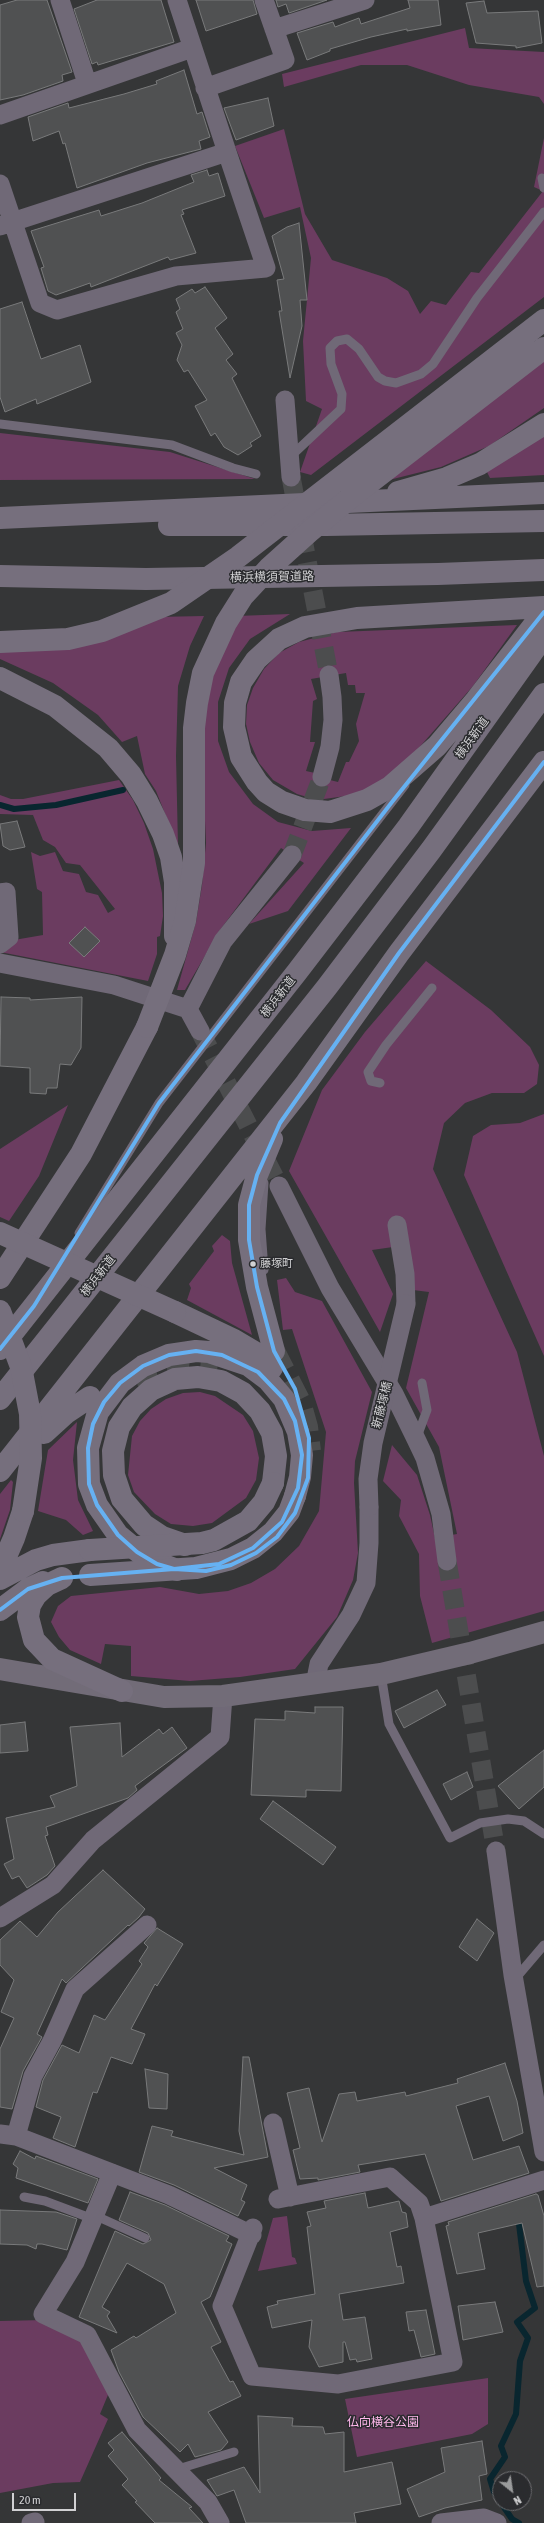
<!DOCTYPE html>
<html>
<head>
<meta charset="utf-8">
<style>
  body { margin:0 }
  #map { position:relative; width:544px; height:2523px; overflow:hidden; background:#353637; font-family:"Asap Condensed",sans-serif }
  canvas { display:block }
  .north { position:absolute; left:492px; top:2471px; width:40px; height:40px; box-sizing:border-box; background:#2a2b2e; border:1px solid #6d6d70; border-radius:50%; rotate:150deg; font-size:11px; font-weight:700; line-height:16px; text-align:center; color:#d1d1d3 }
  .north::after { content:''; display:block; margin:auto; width:14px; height:18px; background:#9a9b9c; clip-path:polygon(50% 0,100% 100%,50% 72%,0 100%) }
  .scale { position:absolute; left:12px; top:2493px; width:64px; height:18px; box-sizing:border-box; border:2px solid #d1d1d3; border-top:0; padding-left:5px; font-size:12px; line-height:14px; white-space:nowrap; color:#d1d1d3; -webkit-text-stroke:3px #2a2b2e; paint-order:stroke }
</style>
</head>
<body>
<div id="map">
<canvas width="544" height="2523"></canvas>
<div class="north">N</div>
<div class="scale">20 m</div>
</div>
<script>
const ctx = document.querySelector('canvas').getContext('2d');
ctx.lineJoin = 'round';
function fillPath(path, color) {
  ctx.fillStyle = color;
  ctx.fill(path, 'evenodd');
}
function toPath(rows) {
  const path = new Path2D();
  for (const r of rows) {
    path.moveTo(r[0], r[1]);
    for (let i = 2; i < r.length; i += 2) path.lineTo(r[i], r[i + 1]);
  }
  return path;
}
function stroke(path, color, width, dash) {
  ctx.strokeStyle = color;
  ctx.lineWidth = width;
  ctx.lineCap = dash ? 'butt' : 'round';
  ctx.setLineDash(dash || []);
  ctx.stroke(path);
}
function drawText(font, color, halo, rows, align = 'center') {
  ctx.font = font + ' "Asap Condensed","Noto Sans JP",sans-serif';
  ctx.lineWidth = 3;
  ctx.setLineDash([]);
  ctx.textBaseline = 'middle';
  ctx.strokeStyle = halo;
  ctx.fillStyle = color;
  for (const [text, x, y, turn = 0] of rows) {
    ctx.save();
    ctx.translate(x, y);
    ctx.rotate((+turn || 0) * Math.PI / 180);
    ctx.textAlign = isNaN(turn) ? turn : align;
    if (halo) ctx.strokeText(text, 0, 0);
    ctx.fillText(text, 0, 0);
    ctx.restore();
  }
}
fillPath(toPath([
  [465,28,469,48,544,52,544,104,539,97,469,85,407,65,361,65,284,87,282,74],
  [284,129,305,214,332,260,387,278,408,291,420,314,431,301,446,305,471,272,479,273,543,191,534,187,544,138,544,297,311,475,300,472,322,409,306,401,303,341,311,258,300,207,264,218,235,146],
  [544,356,544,408,489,446,441,467,381,482],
  [0,433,170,452,255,479,0,480],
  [544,436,544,475,490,478,486,470],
  [290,614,250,639,229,668,218,702,218,741,229,772,253,804,278,822,312,831,351,828,288,911,249,924,304,863,281,848,220,930,185,990,177,990,196,922,202,885,206,843,200,711,214,661,237,616],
  [204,616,190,646,178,686,176,756,178,846,156,791,145,774,137,736,122,742,98,715,53,683,0,659,0,646,155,617],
  [517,625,473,686,410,758,381,782,360,794,317,800,297,794,273,780,259,763,250,742,246,724,247,705,253,688,264,669,279,653,299,642,337,632],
  [346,673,348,685,355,685,356,693,365,693,356,724,359,741,349,762,346,762,338,782,314,776,315,773,306,771,315,742,310,742,313,701,317,699,311,679],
  [119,780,133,800,144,823,153,849,162,893,163,916,160,936,157,937,157,954,148,981,0,952,14,940,43,935,42,892,37,889,31,852,40,856,55,852,63,871,79,874,86,892,98,895,108,913,115,909,80,865,66,863,55,847,43,840,33,815,0,814,0,795,11,799,23,799],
  [426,961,491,1010,530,1047,539,1065,537,1084,524,1093,492,1093,465,1103,444,1123,433,1169,517,1352,544,1456,544,1611,432,1643,420,1596,419,1554,399,1516,401,1500,383,1481,392,1445,417,1475,430,1515,435,1538,457,1534,439,1447,406,1388,429,1292,413,1290,407,1245,372,1250,393,1294,380,1332,289,1171,322,1090,365,1032],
  [68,1105,39,1176,9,1221,0,1217,0,1149],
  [544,1114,544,1356,464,1175,473,1136,491,1125,520,1123],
  [222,1235,230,1241,232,1263,252,1335,187,1300,191,1288,189,1284,214,1251,212,1246],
  [286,1278,295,1292,322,1301,372,1392,355,1461,354,1483,358,1553,353,1580,337,1617,295,1669,240,1677,190,1681,131,1676,131,1646,105,1644,101,1664,70,1650,59,1637,51,1622,58,1606,71,1596,160,1587,199,1594,228,1591,251,1583,275,1569,299,1546,319,1511,326,1432,292,1329,283,1330,277,1280],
  [200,1392,215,1396,243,1415,253,1431,259,1458,256,1480,246,1498,212,1523,193,1526,171,1524,155,1514,134,1492,128,1475,132,1436,140,1421,151,1409,166,1399,183,1393],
  [77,1422,73,1460,78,1500,93,1531,83,1535,66,1520,38,1511,48,1450],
  [11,1480,13,1482,10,1510,0,1539,0,1494],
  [287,2216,292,2257,295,2258,297,2264,258,2271,273,2218],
  [45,2320,85,2340,110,2390,100,2414,108,2419,80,2482,53,2483,0,2493,0,2321],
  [488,2378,488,2424,472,2434,357,2457,345,2399]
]), '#6b3c60');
stroke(toPath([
  [0,805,14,809,56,805,123,790],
  [500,2502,494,2492,490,2479,505,2457,501,2446,516,2414,520,2361,528,2338,517,2322,535,2308,526,2281,518,2216],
  [501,2503,512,2519,519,2523]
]), '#09262f', 6);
const building = toPath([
  [17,0,47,0,72,72,62,75,63,81,23,95,0,100,0,5,17,0],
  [97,0,161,0,174,42,98,65,97,62,92,64,74,9,97,0],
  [196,0,253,0,257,14,206,31,196,0],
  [276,0,327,0,289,13,286,4,278,7,276,0],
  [408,0,438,0,441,25,407,31,407,29,371,37,330,49,330,51,307,60,297,33,333,22,335,27,359,18,361,24,410,8,408,0],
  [484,1,487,13,538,11,542,43,516,48,516,46,476,43,466,3,484,1],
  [184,70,197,114,202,112,210,137,199,141,201,149,147,163,77,188,65,143,63,144,59,131,33,141,28,117,68,103,69,108,124,94,157,84,156,81,184,70],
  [268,98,274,126,236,140,224,108,268,98],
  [207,170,209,176,218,173,225,196,182,210,184,214,181,215,196,253,170,260,168,257,91,287,90,283,56,295,48,291,41,268,44,267,31,231,99,210,101,216,142,203,194,182,191,175,207,170],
  [299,223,307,300,300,300,302,326,290,378,279,311,282,311,277,280,284,279,272,236,287,227,299,223],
  [205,287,227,318,215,328,233,354,226,360,237,374,232,378,261,436,250,443,252,446,238,455,224,447,215,433,211,436,195,406,207,400,188,370,184,372,177,360,182,345,176,333,183,329,176,312,180,309,176,299,192,289,195,293,205,287],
  [22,302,41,359,80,345,91,382,37,404,36,399,5,412,0,397,0,309,22,302],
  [17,821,25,847,10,850,3,846,0,824,17,821],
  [85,927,100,941,84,957,69,943,85,927],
  [1,997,30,998,30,1000,82,997,81,1048,71,1065,60,1064,57,1088,47,1088,46,1094,30,1093,30,1068,0,1066,1,997],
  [437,1690,446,1705,404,1728,395,1711,437,1690],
  [315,1707,343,1707,341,1791,306,1790,306,1797,251,1795,255,1719,285,1720,285,1711,315,1713,315,1707],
  [25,1722,28,1751,0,1753,0,1725,25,1722],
  [120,1723,122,1757,159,1729,163,1734,172,1727,187,1748,135,1786,137,1790,128,1798,46,1827,48,1835,45,1836,55,1866,47,1875,27,1888,19,1876,12,1879,4,1864,14,1859,6,1818,55,1807,50,1796,77,1786,70,1727,120,1723],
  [544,1750,544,1787,519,1809,498,1786,544,1750],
  [467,1772,473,1787,451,1800,443,1784,467,1772],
  [273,1801,336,1847,323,1865,260,1819,273,1801],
  [103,1870,145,1909,139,1917,129,1926,128,1925,66,1983,62,1979,37,2034,42,2037,23,2071,12,2109,0,2107,0,2049,14,2018,1,2012,14,1980,0,1965,0,1940,20,1921,37,1937,58,1912,103,1870],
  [477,1919,494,1933,477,1961,459,1947,477,1919],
  [157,1928,183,1944,157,1986,155,1984,131,2029,145,2034,132,2064,111,2057,97,2093,93,2092,75,2147,53,2138,61,2117,36,2107,43,2080,62,2045,79,2053,94,2015,105,2020,142,1964,139,1961,148,1947,144,1943,157,1928],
  [243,2057,249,2057,268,2157,214,2168,247,2185,241,2200,245,2202,238,2216,174,2185,139,2172,152,2126,173,2131,171,2136,244,2155,239,2131,243,2057],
  [505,2063,517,2101,523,2133,503,2141,489,2096,456,2106,473,2160,519,2146,529,2173,441,2201,425,2154,358,2165,360,2172,318,2180,318,2178,300,2179,293,2150,300,2148,287,2093,309,2088,322,2142,339,2094,355,2092,357,2101,405,2092,406,2096,458,2083,457,2079,505,2063],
  [145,2069,168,2074,167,2109,149,2108,145,2069],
  [20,2151,35,2159,36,2156,98,2179,88,2203,16,2178,18,2168,13,2164,20,2151],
  [130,2192,165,2205,229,2236,226,2241,232,2244,210,2297,201,2302,221,2342,211,2347,230,2382,233,2381,241,2396,208,2412,228,2442,221,2450,195,2457,188,2444,180,2452,143,2417,119,2372,111,2350,134,2336,136,2338,176,2313,164,2284,127,2263,102,2307,110,2312,107,2316,117,2333,79,2317,115,2231,143,2244,151,2240,148,2233,119,2220,130,2192],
  [365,2193,368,2208,399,2201,402,2212,406,2213,408,2227,390,2232,397,2267,401,2266,404,2283,339,2294,343,2320,365,2317,372,2359,357,2362,356,2359,350,2360,345,2342,343,2342,343,2362,319,2367,309,2347,312,2320,272,2328,267,2307,278,2304,277,2301,315,2294,307,2227,311,2226,307,2212,326,2208,324,2201,365,2193],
  [536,2194,538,2195,544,2216,544,2286,537,2287,522,2223,478,2233,485,2269,457,2274,446,2226,449,2225,448,2222,536,2194],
  [0,2210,56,2212,77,2219,67,2250,42,2244,37,2244,36,2249,27,2245,0,2244,0,2210],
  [495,2302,503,2332,463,2340,458,2306,495,2302],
  [426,2310,435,2354,421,2357,414,2330,409,2331,406,2312,426,2310],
  [258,2416,293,2418,292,2426,323,2427,325,2434,344,2432,344,2472,392,2462,401,2504,354,2513,356,2523,246,2523,234,2490,217,2496,207,2480,244,2467,260,2493,258,2416],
  [122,2432,161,2478,159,2480,192,2507,189,2508,203,2523,155,2523,135,2502,137,2501,122,2485,128,2479,108,2456,114,2450,108,2443,122,2432],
  [482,2441,487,2474,479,2476,482,2500,445,2508,419,2517,407,2489,445,2472,441,2448,482,2441]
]);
fillPath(building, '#505152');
stroke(building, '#797a7b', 1);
stroke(toPath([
  [291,477,329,675],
  [292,855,322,777],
  [200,1031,279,1186],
  [447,1561,496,1851]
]), '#4c4d4e', 19, [19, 10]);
stroke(toPath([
  [274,1351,300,1402,307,1427,310,1451],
  [135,1376,156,1370,185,1367,217,1371]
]), '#4c4d4e', 22, [22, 11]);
stroke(toPath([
  [542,178,544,188],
  [0,424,172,445,233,468,256,474],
  [290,457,341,409,342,394,331,364,330,348,337,341,347,339,359,349,378,377,385,381,396,383,421,374,433,364,477,298,544,212],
  [380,1083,371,1081,368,1072,386,1045,432,988],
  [264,1183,261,1229,264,1270],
  [79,1233,159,1103,405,785],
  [417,1437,427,1410,422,1383],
  [381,1674,389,1724,450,1838,480,1823,508,1819,524,1821,544,1834],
  [515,1979,544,1945],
  [24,2197,45,2201,93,2219],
  [94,2215,145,2238],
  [178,2469,234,2452]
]), '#706977', 9);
stroke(toPath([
  [60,0,87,83],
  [274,29,365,0],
  [205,88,285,60,264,0],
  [0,115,192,48],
  [0,184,40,303,57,310,176,276,266,268,227,152],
  [0,226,227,152,177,0],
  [285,400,291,477],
  [322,777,330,747,333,720,332,697,329,675],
  [0,893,6,892,9,937,0,944],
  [0,963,114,985,188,1009,200,1031],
  [188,1009,223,941,292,855],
  [279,1186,330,1288,394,1394,416,1439,425,1458,441,1514,447,1561],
  [397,1225,405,1274,406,1304],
  [315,1684,319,1664,351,1615,366,1583,369,1543,369,1507],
  [496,1851,513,1975,544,2152],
  [0,1918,53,1885,93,1840,220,1737,223,1696],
  [273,2123,290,2197],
  [0,2134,16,2136,169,2195,252,2235],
  [16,2136,33,2076,52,2041,75,1989,147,1925],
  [112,2173,75,2262,43,2314,87,2335,137,2430,208,2502,220,2523],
  [424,2218,544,2180],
  [253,2228,222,2306,252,2376,338,2384,453,2362,424,2218,419,2203,390,2177,278,2199],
  [31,2523,35,2522],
  [441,2523,484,2518,497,2523]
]), '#706977', 19);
stroke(toPath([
  [0,1669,164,1697,223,1696,381,1674,470,1653,544,1632]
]), '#726c78', 22);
stroke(toPath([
  [398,492,447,478,480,464,544,424],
  [0,518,544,493],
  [169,525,326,525,544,521],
  [0,576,146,579,438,574,544,570],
  [544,607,357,618,305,627,279,639,256,660,241,682,235,703,234,727,241,757,257,782,266,792,282,802,305,810,330,812,367,800,390,787,437,746,476,700,544,612],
  [0,678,55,706,108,748,131,775,147,801,163,834,171,857,175,882,175,936],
  [272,1139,257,1175,249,1205,249,1240,257,1287,274,1351],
  [0,1278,81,1154,147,1027],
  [175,1312,234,1340,256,1353,272,1368],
  [0,1349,297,972,408,827,544,636],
  [0,1399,327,987,431,850,544,694],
  [44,1433,66,1413,90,1397],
  [0,1471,306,1083,399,953,544,762],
  [185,1545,162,1537,144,1525,122,1499,114,1475,113,1451,119,1427,132,1407,151,1390,175,1379,198,1377,221,1381,243,1393,260,1411,272,1433,276,1456,273,1483],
  [0,1570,14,1538,23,1511],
  [177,1570,146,1558,118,1535,97,1505,89,1484,88,1448,98,1412,120,1383,143,1366,169,1355,196,1351,209,1352,248,1365,268,1380,284,1399,298,1432,302,1455,300,1477,295,1496],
  [62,1578,47,1585,36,1595,30,1605,28,1617,34,1640,52,1659,122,1691],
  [0,1579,36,1560,53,1555,90,1550],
  [0,1610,28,1589,43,1582]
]), '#766f7d', 22);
stroke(toPath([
  [369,1507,368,1479,373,1443,406,1304]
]), '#706977', 19);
stroke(toPath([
  [0,642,68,639,102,631,171,603,238,557,544,320],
  [147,1027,175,955,185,921,194,863,194,728,197,703,203,673,226,623,243,596,269,568,309,532,355,494,544,348],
  [0,1233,175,1312],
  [0,1311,21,1367,30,1414,31,1458,23,1511],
  [90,1550,202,1543,214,1540,248,1521,264,1502,273,1483],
  [90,1575,196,1568,231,1559,253,1548,273,1532,289,1512,295,1496]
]), '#766f7d', 22);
stroke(toPath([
  [0,1349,34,1306,159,1103,392,802,544,612],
  [196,1351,222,1355,258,1372,284,1399,295,1421,302,1455,298,1488,282,1522,253,1548,219,1564,174,1569,157,1564,137,1552,118,1535,97,1505,89,1484,88,1448,93,1424,104,1402,120,1383,143,1366,169,1355,196,1351],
  [174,1569,206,1571,231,1565,256,1553,277,1537,295,1513,308,1478,309,1438,295,1389,274,1351,257,1287,249,1240,249,1205,257,1175,280,1123,399,953,544,762],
  [0,1610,28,1589,62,1578,174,1569]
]), '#66b1f2', 4);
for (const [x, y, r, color] of [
  [253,1264,3.5,"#d1d1d3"]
]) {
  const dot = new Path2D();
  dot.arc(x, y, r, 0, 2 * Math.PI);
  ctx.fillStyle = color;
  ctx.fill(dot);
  stroke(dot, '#2a2b2e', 1.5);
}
drawText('11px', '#d1d1d3', '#2a2b2e', [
  ["藤塚町",260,1264]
], 'left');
drawText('12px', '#d1d1d3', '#2a2b2e', [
  ["横浜横須賀道路",272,577,-1],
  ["横浜新道",472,738,-54],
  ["横浜新道",278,997,-52],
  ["横浜新道",98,1276,-52],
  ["新藤塚橋",382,1405,-76]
]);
drawText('12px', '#ffb8ec', '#2a2b2e', [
  ["仏向横谷公園",383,2422]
]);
</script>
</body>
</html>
